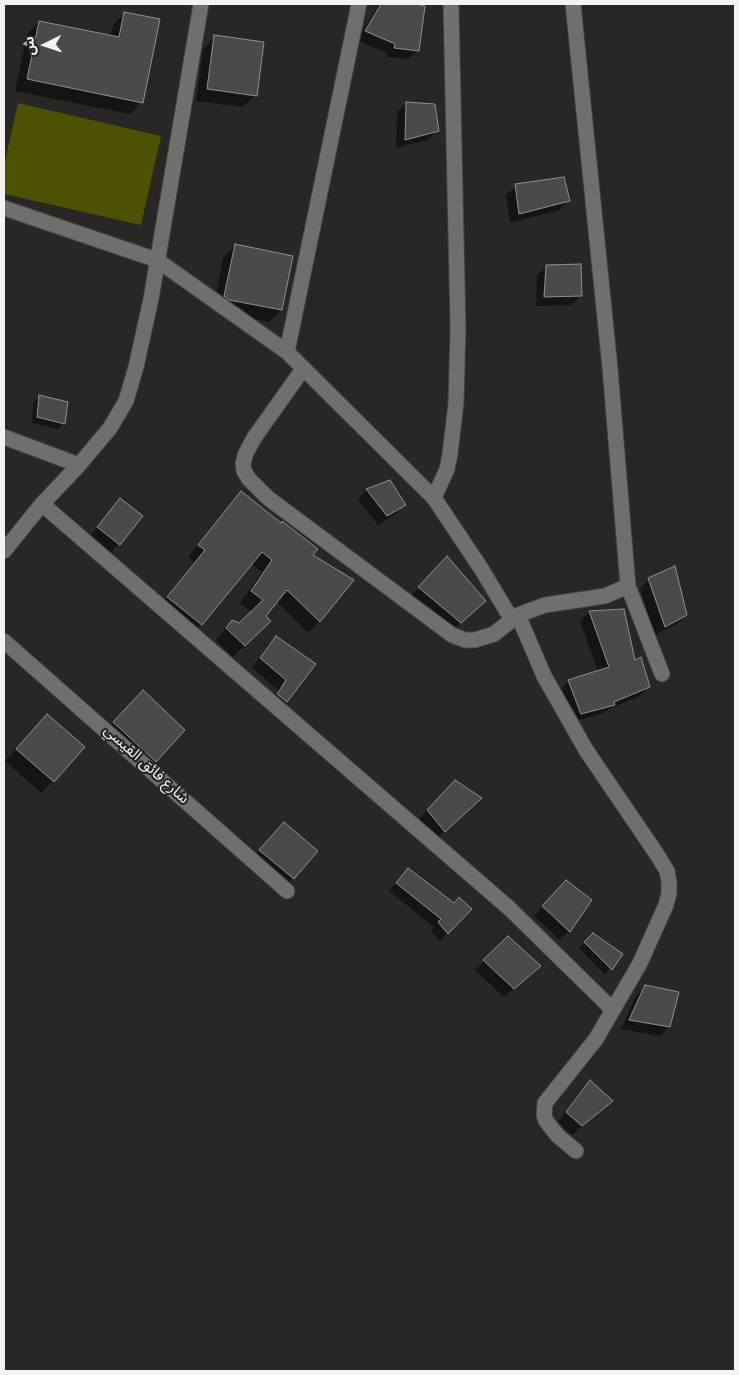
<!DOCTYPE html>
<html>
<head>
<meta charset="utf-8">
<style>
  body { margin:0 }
  #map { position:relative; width:739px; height:1375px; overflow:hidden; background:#272725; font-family:Georgia,"Noto Sans Arabic",serif }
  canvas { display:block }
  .frame { position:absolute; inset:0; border:5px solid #f3f3f1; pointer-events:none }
  .north { position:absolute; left:20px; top:20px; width:50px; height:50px; -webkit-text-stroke:4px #272725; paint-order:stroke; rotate:266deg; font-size:14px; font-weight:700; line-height:20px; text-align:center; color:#f3f3f1 }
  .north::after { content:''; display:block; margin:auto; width:18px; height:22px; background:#f3f3f1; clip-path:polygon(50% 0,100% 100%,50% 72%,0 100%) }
</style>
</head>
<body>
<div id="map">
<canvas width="739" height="1375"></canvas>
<div class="frame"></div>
<div class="north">ش</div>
</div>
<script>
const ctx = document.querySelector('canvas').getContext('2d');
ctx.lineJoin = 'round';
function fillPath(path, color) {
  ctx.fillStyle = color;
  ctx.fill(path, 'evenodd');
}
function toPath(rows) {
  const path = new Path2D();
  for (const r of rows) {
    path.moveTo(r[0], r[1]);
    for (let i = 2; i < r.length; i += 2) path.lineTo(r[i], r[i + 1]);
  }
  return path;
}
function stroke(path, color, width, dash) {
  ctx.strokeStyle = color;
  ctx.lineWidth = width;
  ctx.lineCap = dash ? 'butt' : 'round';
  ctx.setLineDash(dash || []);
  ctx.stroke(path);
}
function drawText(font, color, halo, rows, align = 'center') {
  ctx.font = font + ' Georgia,"Noto Sans Arabic",serif';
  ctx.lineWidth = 4.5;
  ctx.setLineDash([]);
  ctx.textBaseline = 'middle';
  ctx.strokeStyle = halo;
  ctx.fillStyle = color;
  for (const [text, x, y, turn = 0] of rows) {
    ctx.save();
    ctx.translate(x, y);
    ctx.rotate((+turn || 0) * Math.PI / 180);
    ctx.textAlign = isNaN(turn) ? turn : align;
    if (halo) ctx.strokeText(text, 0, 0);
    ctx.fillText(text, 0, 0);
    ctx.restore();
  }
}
fillPath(toPath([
  [18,103,161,136,141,225,4,194,4,165]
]), '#4d5103');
fillPath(toPath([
  [379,4,411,4,424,7,418,50,408,59,386,57,387,53,357,40],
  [125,13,142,102,130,114,15,91,27,34,39,22,110,37,113,25],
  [215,37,256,95,243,107,196,101,203,49],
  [407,103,437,130,428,140,396,148,397,112],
  [516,186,568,201,559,210,510,223,506,195],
  [235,246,281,310,269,322,217,311,213,309,223,258],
  [546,266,581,295,572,305,536,306,537,275],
  [39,397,64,423,58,429,32,423,33,403],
  [390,482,404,505,395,514,378,525,358,499,366,490],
  [241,493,311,555,352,580,319,622,308,633,276,601,265,616,270,621,233,657,216,640,232,621,240,624,252,612,240,603,262,572,251,563,201,624,190,636,157,609,194,562,188,557,230,504],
  [120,500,141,516,110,554,89,537],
  [435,570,485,601,448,634,407,600],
  [649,579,686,614,677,624,655,635,640,589],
  [623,610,634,661,649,686,640,696,609,709,604,713,572,722,560,690,569,681,598,672,580,621,589,612],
  [276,637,315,664,277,710,269,703,278,690,252,668,267,646],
  [130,704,155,761,143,773,102,735],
  [47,715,53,781,41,793,5,761],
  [446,790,471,807,435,840,419,819],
  [284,823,316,852,284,888,251,859],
  [408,870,454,904,470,909,440,941,431,931,434,927,389,891],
  [557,891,569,931,560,940,534,916],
  [593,935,621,954,605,975,579,948],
  [508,938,530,975,504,997,475,970],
  [645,987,669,1027,660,1036,621,1029,636,996],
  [590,1082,611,1101,572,1135,558,1122,581,1091]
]), '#0007');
const building = toPath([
  [381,4,416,4,425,6,419,51,394,48,395,44,365,31,381,4],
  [124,12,160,19,143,103,27,79,39,21,119,37,124,12],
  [214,35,264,42,257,96,207,89,214,35],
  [406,102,435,104,439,131,405,140,406,102],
  [564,177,570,201,519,214,515,184,564,177],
  [235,244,293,256,282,310,229,300,224,296,235,244],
  [581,264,582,296,544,297,546,265,581,264],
  [39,395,68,402,65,424,37,417,39,395],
  [390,480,406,505,387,516,366,489,390,480],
  [241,491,281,523,282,521,318,549,313,555,354,580,320,622,287,590,266,616,271,621,245,646,226,628,232,620,239,623,263,600,251,591,272,560,262,552,202,625,167,597,205,550,198,545,241,491],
  [120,498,143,516,120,545,97,527,120,498],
  [447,556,486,601,461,623,418,587,447,556],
  [675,566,687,615,665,627,648,578,675,566],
  [624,609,635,660,641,657,650,687,614,702,615,705,581,714,568,680,609,667,589,611,624,609],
  [276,636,316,664,287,702,277,694,286,680,260,658,276,636],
  [143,690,185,730,156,762,113,722,143,690],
  [47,714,85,747,54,782,16,749,47,714],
  [455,780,482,798,445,832,427,810,455,780],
  [284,822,318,851,294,879,259,850,284,822],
  [408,868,454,903,459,897,472,909,448,934,438,922,441,919,396,883,408,868],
  [566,880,592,900,570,932,542,906,566,880],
  [593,933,623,954,612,970,584,942,593,933],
  [508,936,541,966,514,989,483,960,508,936],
  [645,985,679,992,670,1027,629,1020,645,985],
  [590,1080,613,1101,582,1126,566,1112,590,1080]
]);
fillPath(building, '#4b494a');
stroke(building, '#918f91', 1);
const minor = toPath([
  [573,4,610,368,628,586,662,674],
  [4,208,157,260,287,352,434,498,482,570,512,620],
  [287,352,359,4],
  [303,369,254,438,246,453,243,463,244,471,249,479,268,498,452,635,465,640,475,640,494,634,518,615,545,605,605,596,628,586],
  [4,437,79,465],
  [434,498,447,469,450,454,456,403,458,328,451,4],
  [42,504,509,908,613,1010],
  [4,551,42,504,79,465,110,428,126,401,136,367,151,299,201,4],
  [518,615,544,676,586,750,658,856,667,871,669,882,669,893,666,905,640,963,596,1039,545,1103,544,1115,546,1121,558,1136,576,1151],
  [4,641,287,891]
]);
stroke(minor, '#424240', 17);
stroke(minor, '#706f6d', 15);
drawText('15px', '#f3f3f1', '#272725', [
  ["شارع فائق القيسي",145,766,42]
]);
</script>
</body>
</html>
